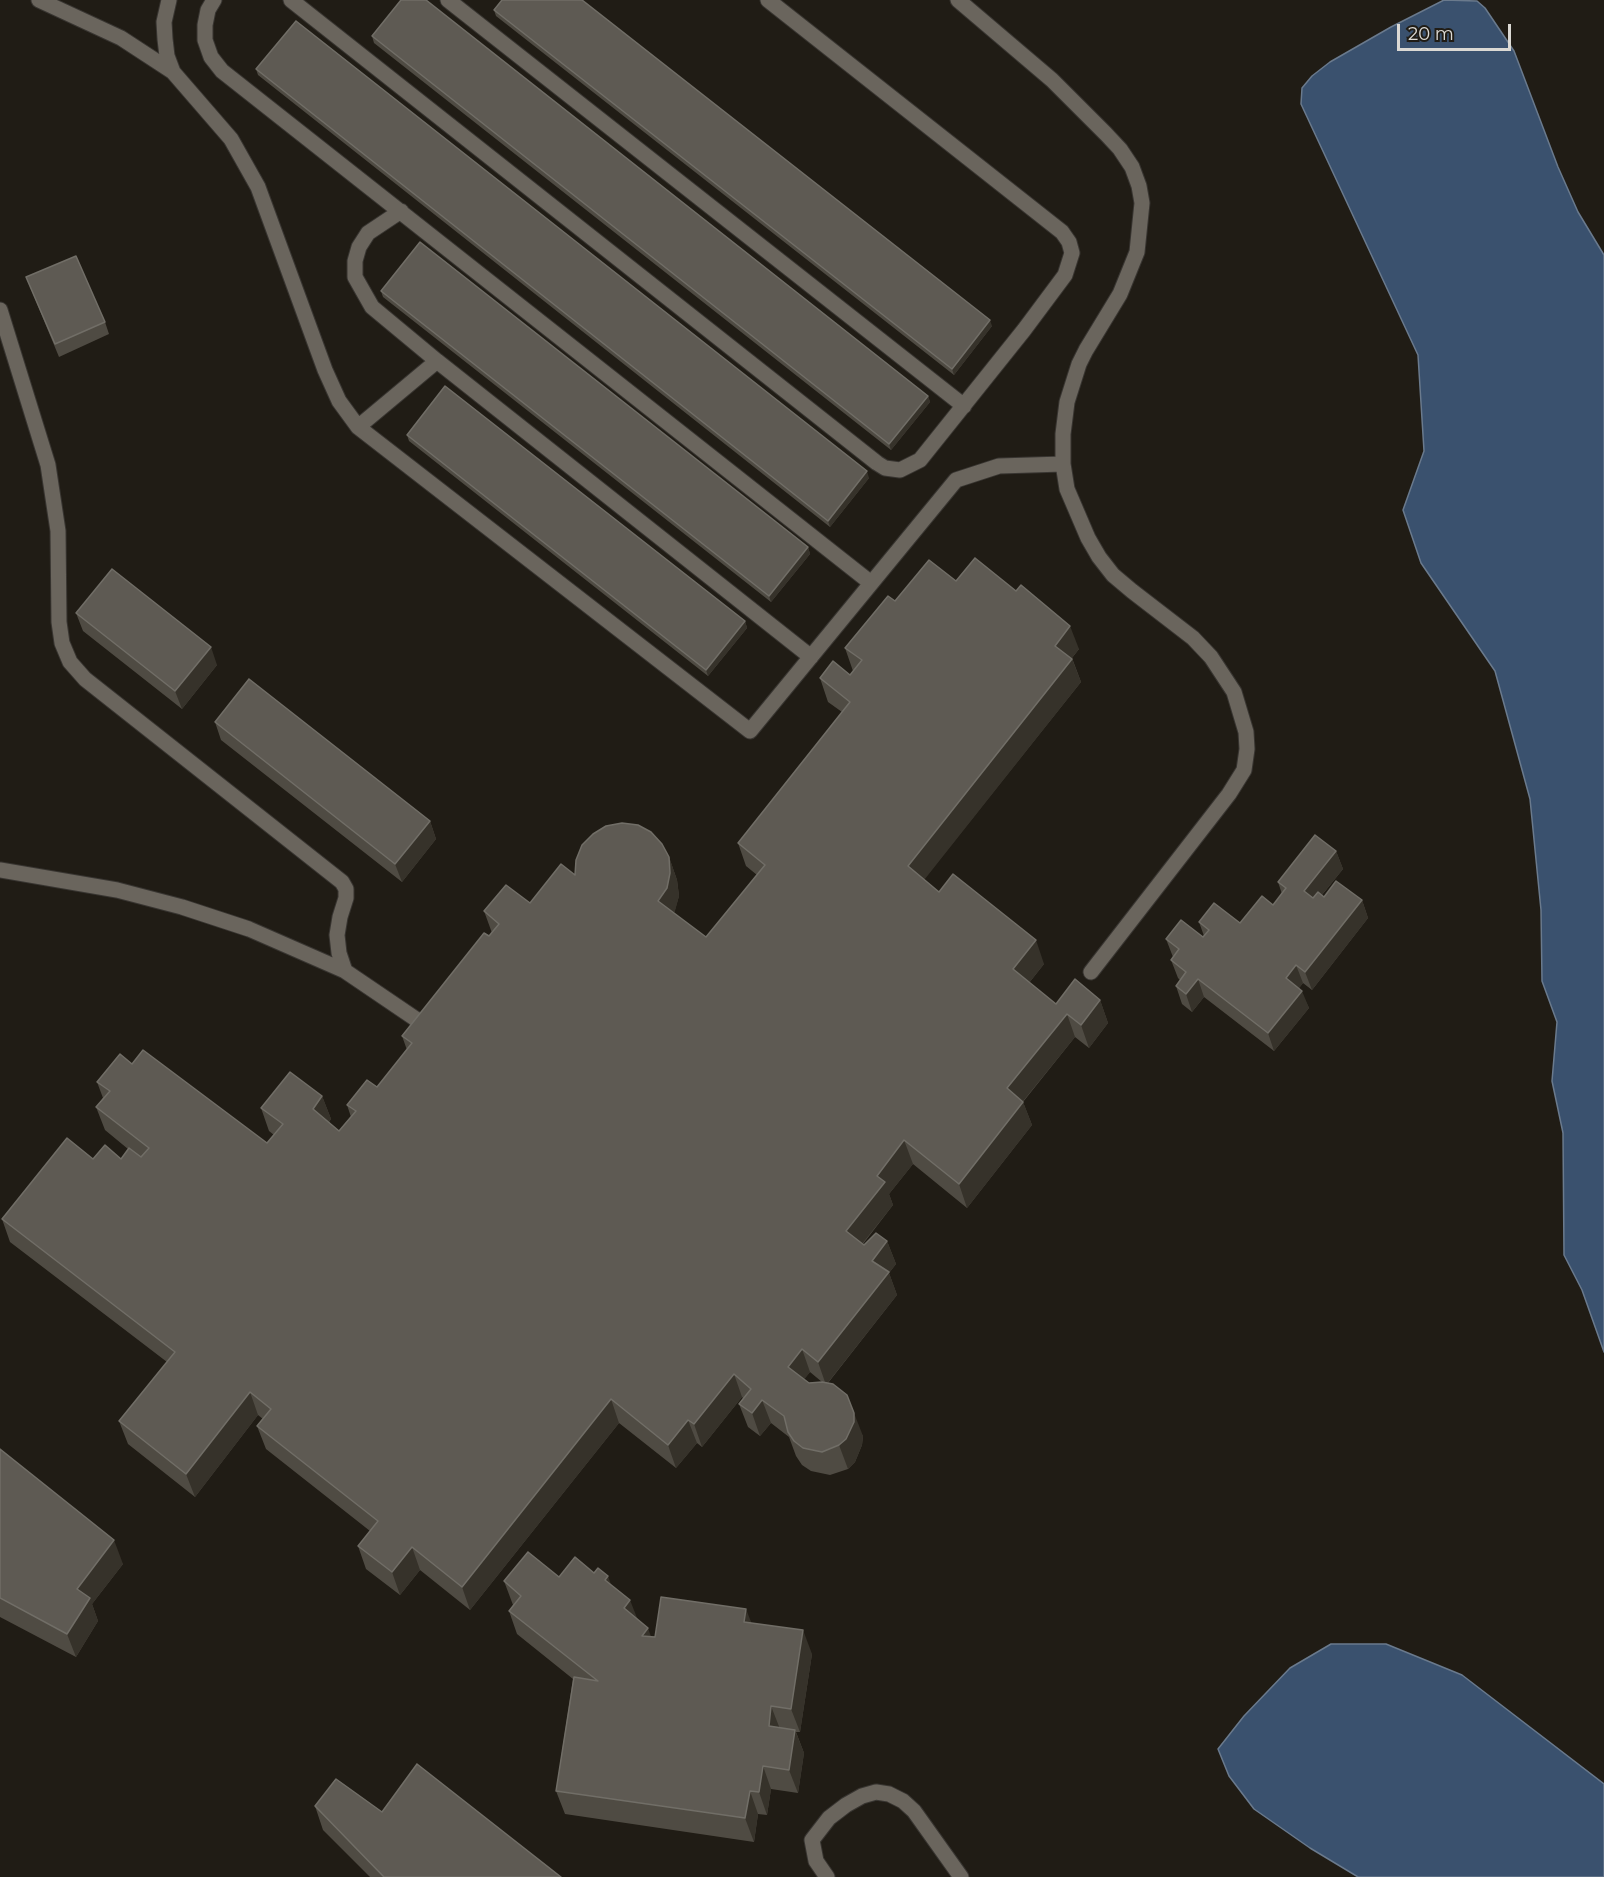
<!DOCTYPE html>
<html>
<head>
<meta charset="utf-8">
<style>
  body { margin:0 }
  #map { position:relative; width:1604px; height:1877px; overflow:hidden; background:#201c15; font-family:Montserrat,sans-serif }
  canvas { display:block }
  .scale { position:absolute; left:1397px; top:24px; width:114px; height:27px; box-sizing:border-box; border:3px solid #dbd9d4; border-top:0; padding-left:8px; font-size:18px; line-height:21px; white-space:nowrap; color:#dbd9d4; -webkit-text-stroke:4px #201c15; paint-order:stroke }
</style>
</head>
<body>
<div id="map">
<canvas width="1604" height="1877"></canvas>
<div class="scale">20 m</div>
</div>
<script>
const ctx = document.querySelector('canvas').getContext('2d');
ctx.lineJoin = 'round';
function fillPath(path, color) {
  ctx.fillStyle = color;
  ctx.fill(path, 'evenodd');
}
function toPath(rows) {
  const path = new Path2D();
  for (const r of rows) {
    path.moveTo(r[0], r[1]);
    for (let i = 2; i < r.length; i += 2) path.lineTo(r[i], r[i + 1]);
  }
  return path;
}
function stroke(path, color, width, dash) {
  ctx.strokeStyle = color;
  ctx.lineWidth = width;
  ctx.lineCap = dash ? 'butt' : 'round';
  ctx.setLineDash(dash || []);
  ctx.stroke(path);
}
const water = toPath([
  [1444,0,1477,1,1485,8,1514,51,1558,167,1578,212,1604,255,1604,1352,1582,1290,1564,1255,1563,1133,1552,1081,1557,1022,1542,981,1541,910,1530,799,1495,671,1421,563,1403,510,1424,451,1418,355,1301,104,1302,88,1312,76,1330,62,1391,27,1444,0],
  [1331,1644,1386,1644,1462,1675,1604,1784,1604,1877,1358,1877,1310,1848,1254,1809,1229,1776,1218,1749,1244,1716,1290,1668,1331,1644]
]);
fillPath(water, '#3a516e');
stroke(water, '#6a7a8d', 1.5);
const service = toPath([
  [39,0,121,38,173,72,231,139,258,187,325,370,339,401,358,427,750,731,956,480,999,466,1063,464],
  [169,0,164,22,165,39,167,56,173,72],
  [214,0,208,10,205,25,205,40,211,57,222,71,871,583],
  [291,0,877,463,885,468,900,470,920,460,1024,330,1065,275,1072,253,1069,242,1062,232,768,0],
  [448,0,964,406],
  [958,0,1052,80,1106,134,1120,149,1132,167,1139,186,1142,203,1137,252,1120,294,1086,350,1079,364,1067,402,1063,434,1063,464,1067,489,1088,538,1099,557,1113,575,1132,591,1193,638,1211,657,1234,692,1246,732,1247,749,1244,770,1229,794,1091,972],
  [401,211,368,233,359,247,355,261,355,277,372,307,437,361,811,657],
  [0,310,48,465,58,531,59,622,62,643,70,662,85,679,342,882,346,889,346,898,340,917,337,935,339,953,345,971],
  [358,427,437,361],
  [0,870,117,890,182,907,249,929,345,971,429,1028],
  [827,1877,816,1861,812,1840,829,1818,846,1805,862,1796,876,1792,889,1794,903,1801,914,1811,961,1877]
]);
stroke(service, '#383531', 17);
stroke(service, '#6a655d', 15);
fillPath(toPath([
  [494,10,992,326,954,375,496,16],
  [372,36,928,396,930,402,891,450,374,43],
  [256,69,869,478,830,527,258,75],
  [26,277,105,322,109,334,59,357],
  [381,291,808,547,810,554,771,602,383,297],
  [407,435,745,621,747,628,708,676,409,441],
  [956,581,1079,649,1072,658,1081,682,924,879,939,892,1044,964,1029,983,1056,1004,1100,1000,1108,1023,1089,1048,1075,1037,1023,1102,1032,1125,967,1208,913,1164,889,1194,893,1205,863,1244,864,1245,887,1241,896,1264,889,1273,897,1295,828,1383,863,1436,862,1445,855,1462,848,1469,830,1475,811,1471,802,1465,796,1456,789,1437,771,1423,760,1436,748,1427,739,1404,743,1398,742,1397,702,1447,697,1443,676,1468,619,1423,470,1610,420,1570,400,1595,366,1569,358,1546,370,1531,266,1449,257,1426,263,1419,258,1415,195,1497,128,1444,119,1421,167,1362,10,1242,2,1219,93,1159,121,1159,128,1149,105,1130,96,1107,103,1098,97,1082,132,1064,267,1143,274,1135,269,1131,261,1108,322,1096,331,1119,329,1122,339,1131,351,1117,347,1105,377,1087,407,1050,402,1036,492,933,484,911,530,903,575,875,669,857,677,880,679,896,674,913,706,937,757,875,746,866,738,843,842,712,828,702,820,678,850,675,853,671,845,648,895,601],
  [810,1372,822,1382,809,1383,804,1379],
  [76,613,217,665,182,709,83,631],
  [215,722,430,821,436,839,402,882,221,740],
  [1336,851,1343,869,1322,895,1324,897,1362,900,1368,918,1312,990,1303,983,1299,988,1309,1008,1274,1051,1204,997,1192,1012,1182,1004,1176,986,1180,980,1178,978,1171,960,1173,957,1166,939,1203,937,1204,936,1199,922,1240,923,1273,905,1282,894,1278,882],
  [0,1449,123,1564,92,1604,98,1621,76,1657,0,1617],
  [594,1573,611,1585,651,1637,655,1637,751,1623,812,1654,800,1732,796,1732,804,1753,798,1793,771,1789,767,1815,758,1814,754,1842,565,1814,556,1791,573,1679,517,1634,509,1611,513,1605,504,1581,559,1577],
  [315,1806,382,1812,561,1877,370,1877,323,1830]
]), '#4f4b43');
fillPath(toPath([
  [990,320,992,326,954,375,952,369],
  [928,396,930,402,891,450,889,444],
  [867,471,869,478,830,527,828,521],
  [808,547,810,554,771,602,769,596],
  [745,621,747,628,708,676,706,670],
  [1070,626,1079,649,1063,669,1055,646],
  [211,647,217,665,182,709,175,691],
  [1072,659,1081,682,917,889,908,866],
  [430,821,436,839,402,882,395,864],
  [1336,851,1343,869,1311,908,1304,891],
  [669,857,677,880,679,896,675,911,667,924,658,901],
  [1362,900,1368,918,1312,990,1305,972],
  [1036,940,1044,964,1021,993,1013,969],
  [1296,965,1303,983,1293,996,1286,978],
  [1198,979,1204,997,1192,1012,1186,994],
  [1302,991,1309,1008,1274,1051,1268,1033],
  [1100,1000,1108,1023,1089,1048,1081,1025],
  [1067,1014,1075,1037,1015,1111,1007,1088],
  [322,1096,331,1119,321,1132,313,1109],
  [1023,1102,1032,1125,967,1208,959,1184],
  [904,1140,913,1164,889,1194,893,1205,854,1254,846,1231,877,1176],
  [887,1241,896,1264,889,1273,897,1295,826,1385,818,1362,872,1261],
  [802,1349,810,1372,796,1390,788,1367],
  [734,1374,742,1397,702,1447,694,1424],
  [250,1392,258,1415,195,1497,186,1474],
  [611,1399,619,1423,470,1610,462,1587],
  [762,1400,771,1423,760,1436,752,1413],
  [854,1413,863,1436,862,1445,855,1462,848,1469,839,1445],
  [688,1420,697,1443,676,1468,668,1445],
  [114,1540,123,1564,92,1604,98,1621,76,1657,67,1634,77,1589],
  [412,1547,420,1570,400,1595,392,1572],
  [608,1576,616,1599,605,1580],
  [630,1600,639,1623,624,1608],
  [746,1609,755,1632,744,1622],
  [648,1628,656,1651,642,1636],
  [803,1630,812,1654,800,1732,791,1709],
  [771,1706,780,1729,769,1726],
  [795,1730,804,1753,798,1793,789,1770],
  [763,1766,771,1789,767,1815,759,1792],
  [750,1791,758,1814,754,1842,745,1818]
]), '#36322a');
const building = toPath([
  [401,0,426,0,928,396,889,444,372,36,401,0],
  [502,0,582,0,990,320,952,369,494,10,502,0],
  [296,21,867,471,828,521,256,69,296,21],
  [420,242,808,547,769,596,381,291,420,242],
  [76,256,105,322,55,344,26,277,76,256],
  [445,386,745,621,706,670,407,435,445,386],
  [975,558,1016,591,1021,585,1070,626,1055,646,1072,659,908,866,939,892,953,874,1036,940,1013,969,1056,1004,1075,979,1100,1000,1081,1025,1067,1014,1007,1088,1023,1102,959,1184,904,1140,877,1176,885,1182,846,1231,864,1245,876,1233,887,1241,872,1261,889,1272,818,1362,802,1349,788,1367,809,1383,822,1382,833,1384,847,1395,854,1413,854,1422,846,1439,839,1445,822,1452,803,1448,794,1441,788,1432,784,1416,762,1400,752,1413,739,1404,751,1389,734,1374,694,1424,688,1420,668,1445,611,1399,462,1587,412,1547,392,1572,358,1546,378,1521,257,1426,271,1409,250,1392,186,1474,119,1421,175,1352,2,1219,67,1138,93,1159,105,1145,121,1159,129,1148,141,1157,149,1148,96,1107,110,1091,97,1082,120,1054,132,1064,143,1050,267,1143,283,1124,261,1108,290,1072,322,1096,313,1109,339,1131,356,1111,347,1105,367,1080,377,1087,412,1043,402,1036,484,933,489,936,499,924,484,911,506,885,530,903,561,864,575,875,576,860,582,845,593,834,606,826,622,823,638,825,651,832,662,844,669,857,670,873,667,888,658,901,706,937,765,865,738,843,850,702,820,678,833,661,850,675,862,660,845,648,888,596,895,601,929,560,956,581,975,558],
  [112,569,211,647,175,691,76,613,112,569],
  [249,679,430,821,395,864,215,722,249,679],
  [1315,835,1336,851,1304,891,1313,898,1318,892,1324,897,1336,881,1362,900,1305,972,1296,965,1286,978,1302,991,1268,1033,1198,979,1186,994,1176,986,1186,972,1171,960,1179,949,1166,939,1181,920,1203,937,1209,930,1199,922,1214,903,1240,923,1262,896,1273,905,1286,888,1278,882,1315,835],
  [0,1449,114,1540,77,1589,90,1598,67,1634,0,1598,0,1449],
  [528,1552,559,1577,575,1557,594,1573,598,1568,608,1576,605,1580,630,1600,624,1608,648,1628,642,1636,655,1637,661,1597,746,1609,744,1622,803,1630,791,1709,771,1706,769,1726,795,1730,789,1770,763,1766,759,1792,750,1791,745,1818,556,1791,574,1677,598,1681,509,1611,521,1596,504,1581,528,1552],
  [417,1764,561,1877,384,1877,315,1806,336,1779,382,1812,417,1764]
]);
fillPath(building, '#5e5a53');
stroke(building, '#716e67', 1.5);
</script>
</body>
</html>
